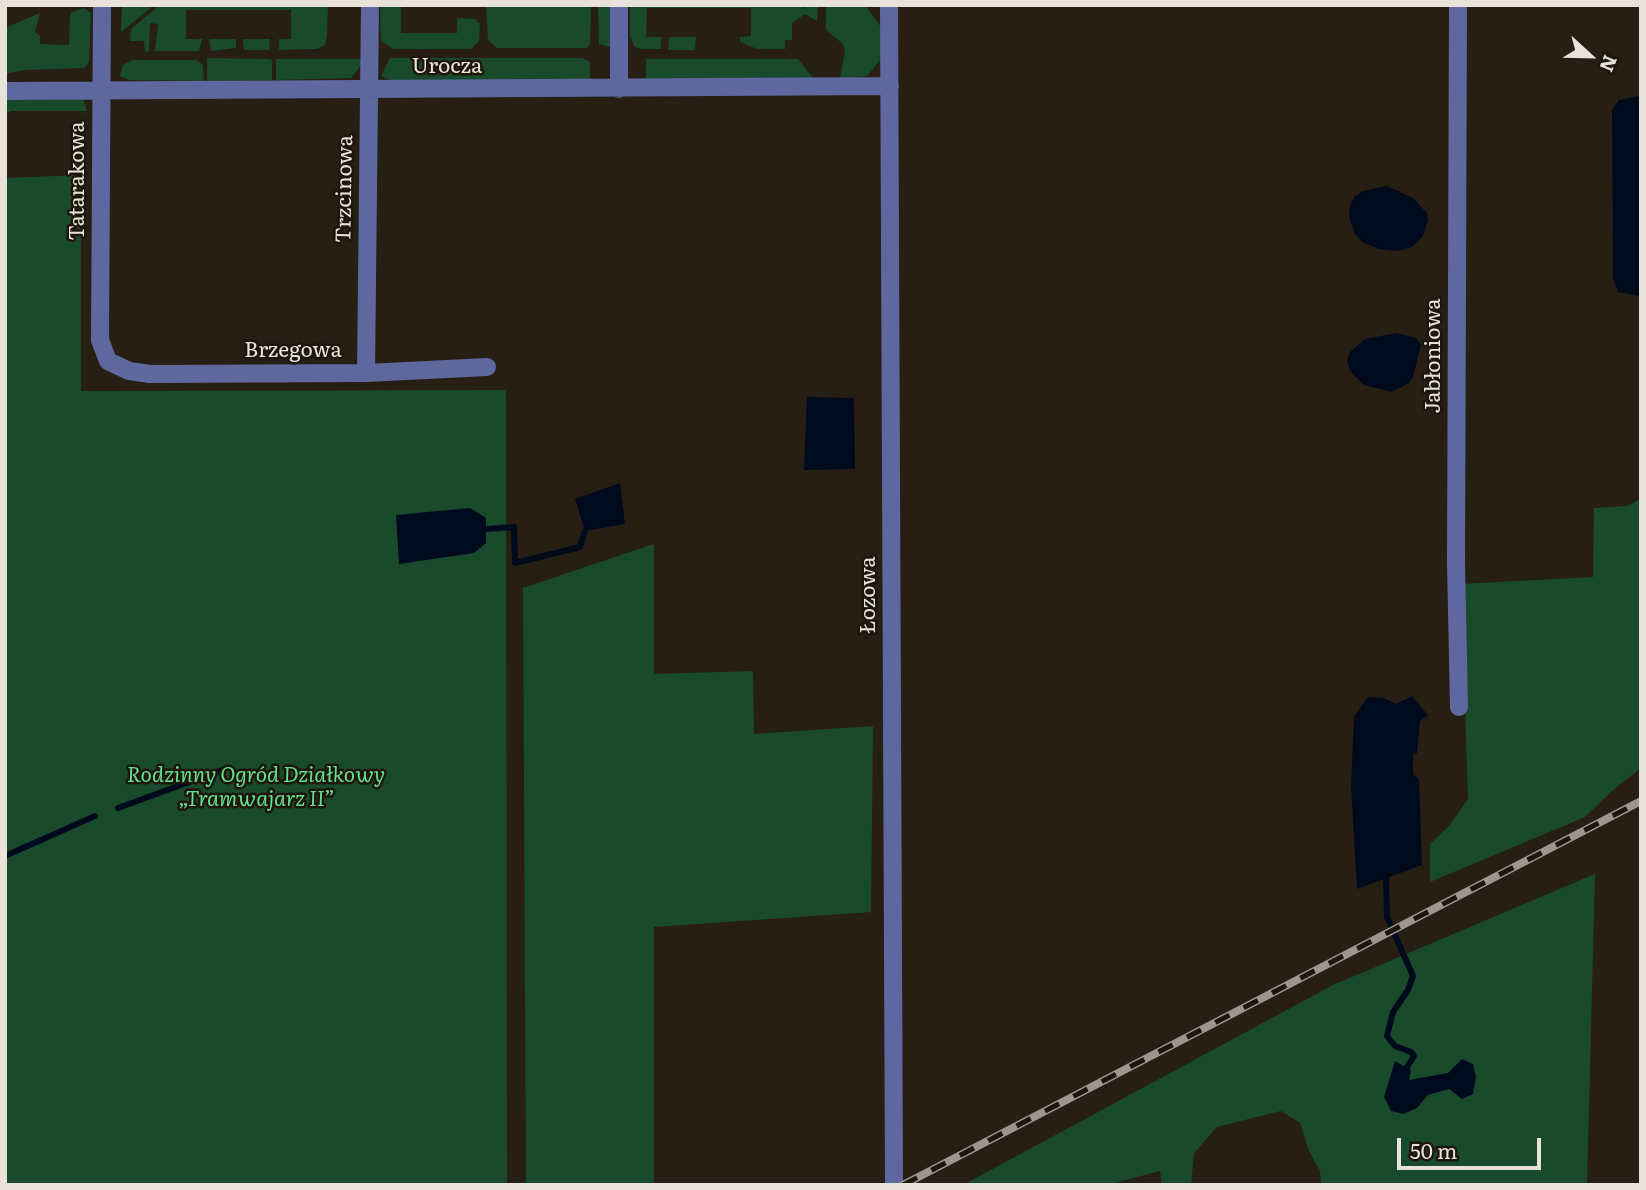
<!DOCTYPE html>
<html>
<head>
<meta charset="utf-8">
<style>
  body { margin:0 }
  #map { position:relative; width:1646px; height:1190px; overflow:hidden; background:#271f14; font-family:Literata,serif }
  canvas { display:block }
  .frame { position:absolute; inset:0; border:7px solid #e8e2db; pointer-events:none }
  .north { position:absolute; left:1555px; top:21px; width:70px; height:70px; -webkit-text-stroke:5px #1e160b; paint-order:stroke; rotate:112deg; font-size:19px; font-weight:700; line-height:28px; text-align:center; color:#e8e2db }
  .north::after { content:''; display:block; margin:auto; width:24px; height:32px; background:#e8e2db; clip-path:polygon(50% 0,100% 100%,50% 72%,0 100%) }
  .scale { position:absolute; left:1397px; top:1138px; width:144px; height:32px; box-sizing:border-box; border:4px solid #e8e2db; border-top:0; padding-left:9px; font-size:21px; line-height:24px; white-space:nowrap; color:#e8e2db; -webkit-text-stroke:5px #1e160b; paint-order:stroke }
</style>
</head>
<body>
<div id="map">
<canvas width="1646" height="1190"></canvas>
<div class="frame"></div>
<div class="north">N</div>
<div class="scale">50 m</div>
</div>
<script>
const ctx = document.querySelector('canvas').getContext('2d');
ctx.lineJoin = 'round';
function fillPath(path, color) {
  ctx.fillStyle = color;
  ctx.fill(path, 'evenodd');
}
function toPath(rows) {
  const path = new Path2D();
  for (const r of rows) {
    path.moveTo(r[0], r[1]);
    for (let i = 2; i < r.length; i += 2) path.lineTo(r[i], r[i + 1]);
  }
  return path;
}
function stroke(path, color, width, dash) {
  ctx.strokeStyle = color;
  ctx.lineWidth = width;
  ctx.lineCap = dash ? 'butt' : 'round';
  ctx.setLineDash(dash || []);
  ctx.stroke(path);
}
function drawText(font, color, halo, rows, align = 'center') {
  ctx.font = font + ' Literata,serif';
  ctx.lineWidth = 5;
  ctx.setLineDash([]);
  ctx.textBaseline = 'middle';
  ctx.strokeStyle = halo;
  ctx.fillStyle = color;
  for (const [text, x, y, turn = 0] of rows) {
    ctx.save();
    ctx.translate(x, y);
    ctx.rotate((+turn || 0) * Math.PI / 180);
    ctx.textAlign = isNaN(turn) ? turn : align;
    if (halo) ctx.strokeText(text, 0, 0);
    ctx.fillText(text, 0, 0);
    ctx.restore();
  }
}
fillPath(toPath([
  [122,5,154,5,121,32],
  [160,5,328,5,327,36,325,45,317,49,279,50,279,39,291,39,291,10,186,10,186,39,202,39,199,51,155,51,158,24,150,23,149,51,145,52,144,41,130,41,131,29],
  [380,5,401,5,401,33,457,33,457,18,475,19,480,24,479,41,471,49,393,49,381,41],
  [486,5,591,5,590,44,587,48,497,48,488,40],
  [598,5,610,5,613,48,599,44],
  [630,5,795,5,806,8,807,5,818,5,817,21,805,14,792,23,792,40,785,40,785,49,757,49,740,42,740,37,751,36,751,8,647,8,646,37,661,37,661,49,640,49,634,46,630,36],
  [826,5,865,5,881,27,881,59,867,76,840,78,845,50,842,43,826,30],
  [84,8,91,13,89,62,84,68,24,70,5,74,5,28,40,13,35,32,40,36,40,44,69,45,70,13],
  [669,37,696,37,695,50,668,50],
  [209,39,236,39,236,48,211,51],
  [243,39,270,39,269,50,244,50],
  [207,58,268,59,272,60,272,80,207,81],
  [390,58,582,58,590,62,590,79,392,81,381,76],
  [276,59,362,59,363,63,351,78,276,80],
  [646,59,798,59,813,78,646,79],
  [133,60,197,60,203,65,204,81,129,80,120,76,123,65],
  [83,98,87,111,11,111,5,114,5,100],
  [81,175,81,391,506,390,507,1185,5,1185,5,178],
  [1641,499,1641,768,1613,790,1585,817,1430,882,1430,844,1449,826,1468,799,1461,584,1593,577,1594,508,1627,506],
  [654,544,654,674,753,671,754,734,873,726,871,912,654,927,654,1185,526,1185,523,588],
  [1595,874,1587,1185,1321,1185,1320,1171,1309,1151,1300,1123,1281,1111,1217,1127,1194,1153,1191,1185,1162,1185,1160,1171,1107,1185,963,1185,1333,985]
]), '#1a4a2c');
fillPath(toPath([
  [1641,96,1641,296,1618,292,1613,279,1612,110,1619,100],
  [1387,186,1413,198,1427,213,1428,220,1423,236,1412,247,1399,251,1379,249,1364,243,1355,234,1349,216,1350,205,1355,196,1363,191],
  [1396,333,1416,338,1421,345,1413,377,1409,383,1392,392,1364,385,1350,371,1347,360,1350,352,1365,339],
  [807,397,854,398,855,469,804,470],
  [620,483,625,524,585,531,575,499],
  [470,508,486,518,486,543,474,553,399,564,396,515],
  [1412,696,1428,715,1420,721,1417,753,1413,755,1413,774,1419,780,1422,865,1357,889,1351,785,1354,717,1368,697,1384,698,1396,704],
  [1462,1059,1473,1064,1476,1077,1473,1094,1462,1099,1449,1089,1428,1095,1417,1108,1403,1114,1391,1111,1384,1097,1395,1061,1411,1070,1409,1080,1448,1073]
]), '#000a1d');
stroke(toPath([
  [486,529,514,527,515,563,580,547,585,531],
  [118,808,222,770],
  [5,856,95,816],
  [1386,879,1387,917,1413,976,1408,990,1393,1012,1387,1036,1395,1046,1411,1052,1414,1056,1407,1067]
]), '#000a1d', 6);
stroke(toPath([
  [102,5,100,340,108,361,129,371,150,374,366,373,487,367],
  [619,5,619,89],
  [889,5,894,1185],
  [1458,5,1456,562,1459,707],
  [5,91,890,86],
  [366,373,370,5]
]), '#5e689e', 18);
const rail = toPath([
  [903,1185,1641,801]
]);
stroke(rail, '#9d968e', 8);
stroke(rail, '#1e160b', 5, [16]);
drawText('21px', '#e8e2db', '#1e160b', [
  ["Urocza",447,67],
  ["Tatarakowa",78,181,-90],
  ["Trzcinowa",345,189,-89],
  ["Brzegowa",293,351],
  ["Jabłoniowa",1434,356,-90],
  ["Łozowa",869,595,-90]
]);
drawText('italic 21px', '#61e091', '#1e160b', [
  ["Rodzinny Ogród Działkowy",256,776],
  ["„Tramwajarz II”",256,800]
]);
</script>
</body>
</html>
